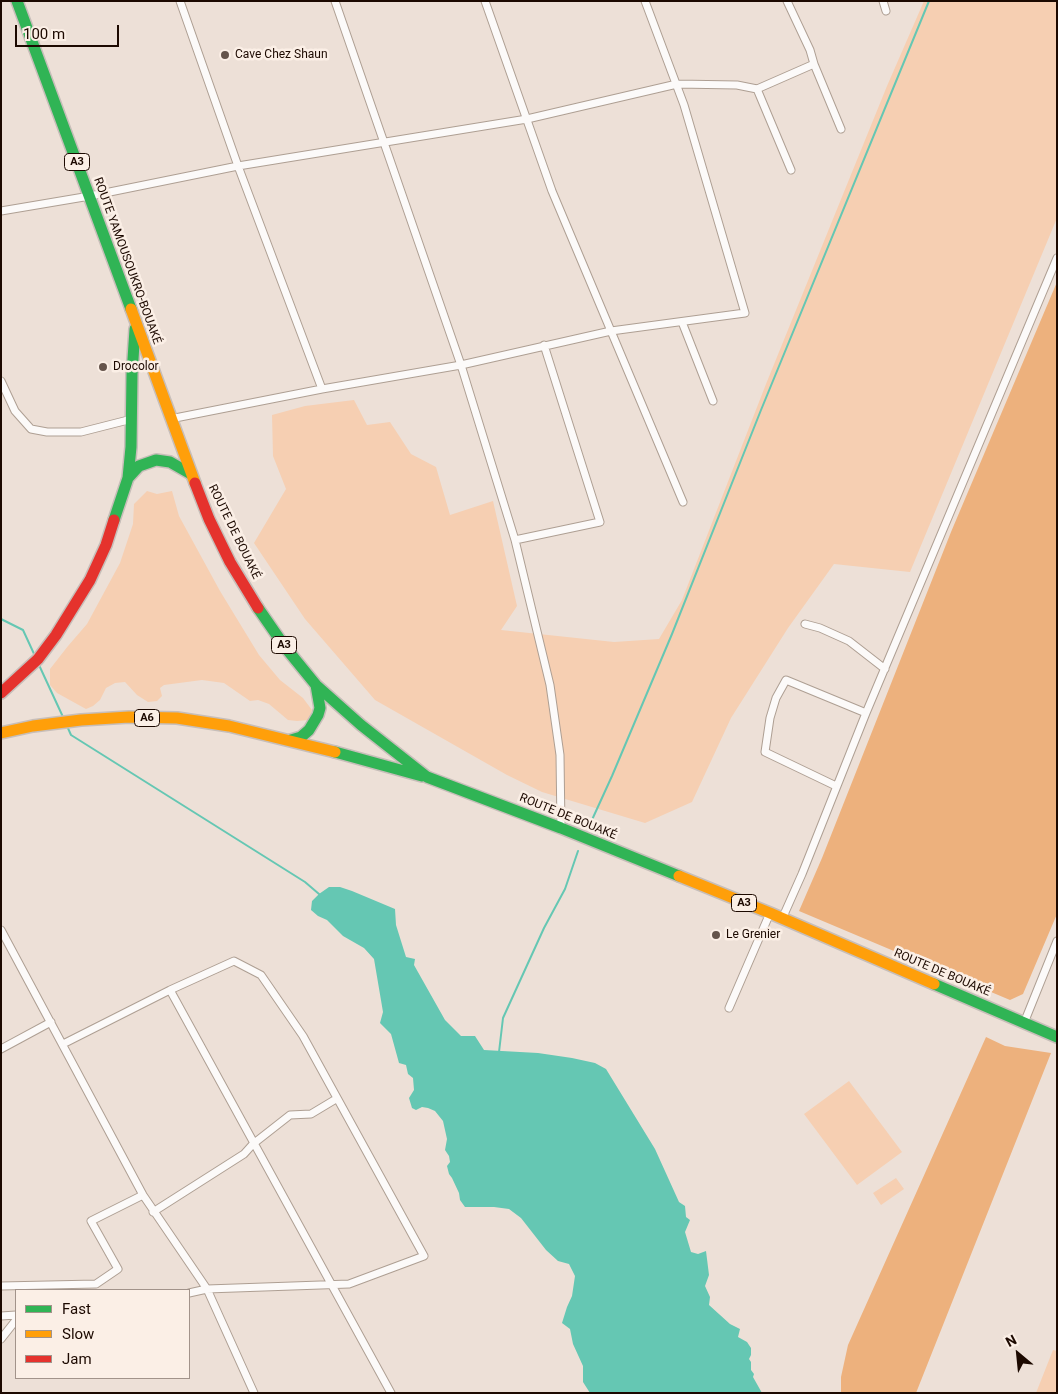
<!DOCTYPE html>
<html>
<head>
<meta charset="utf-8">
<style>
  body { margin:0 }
  #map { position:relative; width:1058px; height:1394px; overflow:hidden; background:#ede0d7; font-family:Roboto,sans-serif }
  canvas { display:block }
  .frame { position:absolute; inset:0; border:2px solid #1c0900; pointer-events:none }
  .legend { position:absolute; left:15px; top:1289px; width:175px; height:90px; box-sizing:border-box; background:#fbefe6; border:1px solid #a2938a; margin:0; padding:6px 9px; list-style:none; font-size:15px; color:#1c0900 }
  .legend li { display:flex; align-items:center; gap:10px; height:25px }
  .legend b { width:25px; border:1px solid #a2938a }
  .north { position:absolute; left:993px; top:1329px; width:50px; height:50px; -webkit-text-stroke:4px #fbefe6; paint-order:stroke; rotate:332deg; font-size:14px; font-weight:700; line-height:20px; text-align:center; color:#1c0900 }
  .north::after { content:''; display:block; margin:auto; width:18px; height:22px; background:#1c0900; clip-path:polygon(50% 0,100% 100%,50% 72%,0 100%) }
  .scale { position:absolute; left:15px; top:25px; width:104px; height:22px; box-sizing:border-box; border:2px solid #1c0900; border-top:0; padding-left:6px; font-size:15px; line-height:18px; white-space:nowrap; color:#1c0900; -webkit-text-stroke:4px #fbefe6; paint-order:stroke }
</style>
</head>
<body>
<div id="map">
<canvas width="1058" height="1394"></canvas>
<div class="frame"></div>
<ul class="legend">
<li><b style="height:6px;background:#30b455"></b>Fast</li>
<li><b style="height:6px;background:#ff9f0a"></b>Slow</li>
<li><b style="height:6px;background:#e5322d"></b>Jam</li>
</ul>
<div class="north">N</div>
<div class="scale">100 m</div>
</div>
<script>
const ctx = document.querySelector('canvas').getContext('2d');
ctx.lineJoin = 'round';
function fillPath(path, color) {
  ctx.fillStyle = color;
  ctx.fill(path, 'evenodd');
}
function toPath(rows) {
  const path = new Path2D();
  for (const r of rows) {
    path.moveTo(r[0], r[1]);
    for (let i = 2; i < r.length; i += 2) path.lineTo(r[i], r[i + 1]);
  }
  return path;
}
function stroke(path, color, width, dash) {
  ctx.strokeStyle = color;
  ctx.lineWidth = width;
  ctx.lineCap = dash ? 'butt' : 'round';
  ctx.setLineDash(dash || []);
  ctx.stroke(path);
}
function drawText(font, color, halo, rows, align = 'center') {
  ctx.font = font + ' Roboto,sans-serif';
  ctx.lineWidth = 5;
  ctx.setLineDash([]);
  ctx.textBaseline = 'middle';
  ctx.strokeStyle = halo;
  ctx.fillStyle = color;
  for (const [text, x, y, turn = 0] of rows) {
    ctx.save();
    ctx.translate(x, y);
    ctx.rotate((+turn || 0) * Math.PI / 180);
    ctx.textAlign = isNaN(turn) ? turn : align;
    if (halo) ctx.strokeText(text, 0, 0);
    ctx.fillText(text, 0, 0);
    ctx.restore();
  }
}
fillPath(toPath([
  [924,1,1057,1,1057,218,910,572,834,564,788,628,731,718,692,802,645,823,542,792,507,775,375,700,305,619,254,543,286,489,273,456,272,415,305,406,354,400,367,425,390,422,411,454,436,467,450,515,493,501,517,606,501,630,614,642,659,639,682,600,766,384,887,86],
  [147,491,157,494,172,491,179,516,220,591,259,655,280,680,303,698,312,710,309,720,297,721,288,720,269,704,258,700,250,701,224,683,202,680,164,685,160,688,162,696,157,701,148,702,137,695,125,682,115,683,106,688,100,700,93,706,86,709,57,693,50,685,50,669,68,646,87,624,120,563,133,524,134,504],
  [849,1081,902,1152,857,1185,804,1114],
  [896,1178,904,1189,881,1205,873,1193],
  [1053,1350,1057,1351,1057,1393,1036,1393]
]), '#f6cfb2');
fillPath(toPath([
  [1057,282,1057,914,1023,994,1010,1000,799,911,822,858,951,532],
  [986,1037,1005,1046,1051,1053,916,1393,841,1393,841,1377,848,1345]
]), '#edb17d');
fillPath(toPath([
  [329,887,340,887,352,891,395,909,396,925,406,957,415,959,414,965,445,1020,461,1036,475,1036,484,1050,538,1053,572,1058,595,1063,606,1069,655,1149,679,1202,685,1206,686,1217,690,1220,685,1232,691,1252,698,1254,706,1251,709,1275,705,1286,710,1297,709,1305,730,1324,740,1329,738,1337,747,1342,751,1348,751,1355,749,1359,751,1362,751,1370,754,1374,753,1377,762,1393,590,1393,583,1382,583,1366,573,1344,570,1329,562,1323,567,1307,572,1296,575,1276,569,1264,558,1261,546,1250,521,1218,509,1209,494,1207,465,1207,460,1200,459,1193,452,1178,449,1174,447,1166,450,1162,449,1156,445,1150,447,1139,443,1121,435,1111,428,1108,422,1107,416,1110,412,1108,409,1098,414,1090,413,1078,408,1074,406,1065,399,1063,391,1034,380,1023,383,1012,374,959,364,948,343,936,327,920,318,916,311,910,312,901,319,894]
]), '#65c7b3');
stroke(toPath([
  [1,619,23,630,35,656],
  [39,665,63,717],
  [67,726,71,735,305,882,319,894],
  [591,822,612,776,672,634,761,410,929,1],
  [499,1052,503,1018,544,928,565,889,578,851]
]), '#65c7b3', 2);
const street = toPath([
  [180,1,238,166,322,389,461,365,611,331,745,313,684,105,645,1],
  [335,1,461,365,515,540,550,685,560,755,561,828],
  [485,1,552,191,683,502],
  [883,1,886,11],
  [814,64,841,129],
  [757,89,791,170],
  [1,211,90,196,238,166,527,119,677,84,737,85,757,89,814,64,810,50,787,1],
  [682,322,713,401],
  [1,381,15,411,31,429,47,432,81,432,132,419],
  [170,419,322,389],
  [515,540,600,522,544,345],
  [805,624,820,628,849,641,885,669],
  [836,786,765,752,770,718,776,698,786,680,866,713],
  [782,919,802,874,866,713,1057,258],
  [1,930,143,1195,207,1289,254,1393],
  [170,990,391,1393],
  [729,1008,770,913],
  [1024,1023,1057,941],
  [63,1044,170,990,234,961,261,975,303,1036,424,1256,349,1284,207,1289,189,1293],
  [1,1049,51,1022],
  [153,1212,244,1154,253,1144,290,1115,311,1114,336,1099],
  [1,1286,96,1284,118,1269,91,1221,143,1195],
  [1,1316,16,1315],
  [1,1339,16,1320]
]);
const fast = toPath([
  [17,1,131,309],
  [128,478,139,466,156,460,170,462,191,474],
  [114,520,128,478,131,447,132,374,135,329],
  [258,608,285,647,316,685,361,725,427,777,561,828,679,876],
  [291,740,301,737,309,730,318,715,320,708,316,685],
  [335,752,422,776],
  [934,984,1057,1037]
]);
const slow = toPath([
  [131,309,195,483],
  [1,733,33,726,81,720,129,717,177,718,229,726,335,752],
  [679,876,770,913,934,984]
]);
const jam = toPath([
  [195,483,209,519,230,562,258,608],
  [1,693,38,659,56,635,90,580,106,545,114,520]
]);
stroke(street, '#ae9f93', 9);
stroke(fast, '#c7beb9', 14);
stroke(slow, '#c7beb9', 14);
stroke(jam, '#c7beb9', 14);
stroke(street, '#fcfaf9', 7);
stroke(fast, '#30b455', 11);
stroke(slow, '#ff9f0a', 11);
stroke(jam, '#e5322d', 11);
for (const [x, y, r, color] of [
  [225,55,5,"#65544b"],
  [103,367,5,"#65544b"],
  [716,935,5,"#65544b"]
]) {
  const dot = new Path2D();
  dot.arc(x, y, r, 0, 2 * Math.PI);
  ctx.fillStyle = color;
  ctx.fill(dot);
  stroke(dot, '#fbefe6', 2);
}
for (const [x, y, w] of [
  [77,162,25],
  [284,645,25],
  [147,718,25],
  [744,903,25]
]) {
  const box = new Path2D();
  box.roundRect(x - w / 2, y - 8.5, w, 17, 4);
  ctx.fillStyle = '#fbefe6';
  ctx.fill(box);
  stroke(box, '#1c0900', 1);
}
drawText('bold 11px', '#1c0900', null, [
  ["A3",77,162],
  ["A3",284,645],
  ["A6",147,718],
  ["A3",744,903]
]);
drawText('12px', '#1c0900', '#fbefe6', [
  ["Cave Chez Shaun",235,55],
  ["Drocolor",113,367],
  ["Le Grenier",726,935]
], 'left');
drawText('12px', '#1c0900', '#fbefe6', [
  ["ROUTE YAMOUSOUKRO-BOUAKÉ",127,261,70],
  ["ROUTE DE BOUAKÉ",234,532,64],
  ["ROUTE DE BOUAKÉ",568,817,22],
  ["ROUTE DE BOUAKÉ",942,973,23]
]);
</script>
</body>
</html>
